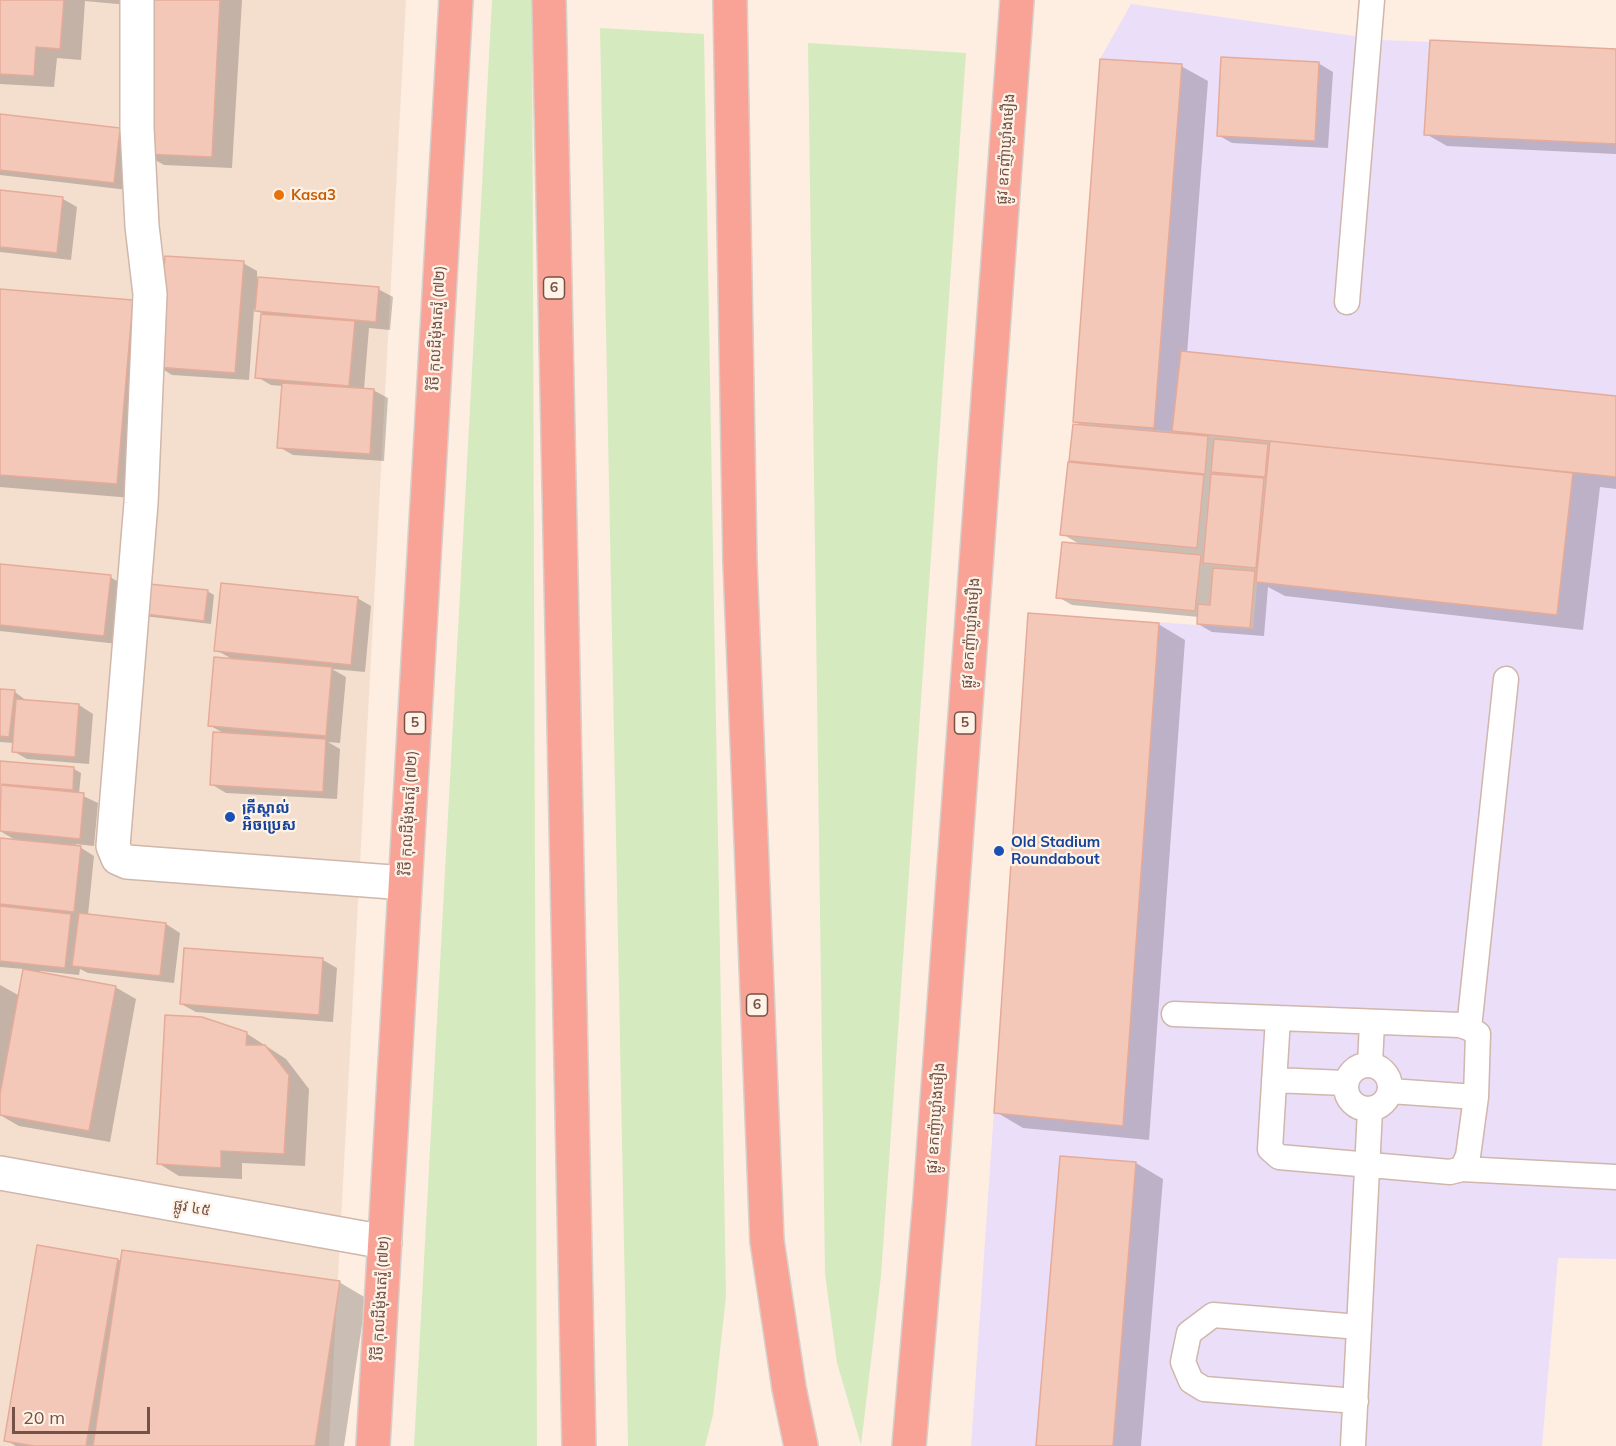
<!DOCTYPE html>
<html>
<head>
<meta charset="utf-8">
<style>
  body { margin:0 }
  #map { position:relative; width:1616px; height:1446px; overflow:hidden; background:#fdeee1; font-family:Mulish,sans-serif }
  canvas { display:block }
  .scale { position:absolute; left:12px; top:1407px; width:138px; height:27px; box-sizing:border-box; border:3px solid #745247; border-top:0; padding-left:8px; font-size:18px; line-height:21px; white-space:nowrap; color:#745247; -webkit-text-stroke:4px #fff3e8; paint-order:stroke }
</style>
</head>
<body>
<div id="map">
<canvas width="1616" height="1446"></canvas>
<div class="scale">20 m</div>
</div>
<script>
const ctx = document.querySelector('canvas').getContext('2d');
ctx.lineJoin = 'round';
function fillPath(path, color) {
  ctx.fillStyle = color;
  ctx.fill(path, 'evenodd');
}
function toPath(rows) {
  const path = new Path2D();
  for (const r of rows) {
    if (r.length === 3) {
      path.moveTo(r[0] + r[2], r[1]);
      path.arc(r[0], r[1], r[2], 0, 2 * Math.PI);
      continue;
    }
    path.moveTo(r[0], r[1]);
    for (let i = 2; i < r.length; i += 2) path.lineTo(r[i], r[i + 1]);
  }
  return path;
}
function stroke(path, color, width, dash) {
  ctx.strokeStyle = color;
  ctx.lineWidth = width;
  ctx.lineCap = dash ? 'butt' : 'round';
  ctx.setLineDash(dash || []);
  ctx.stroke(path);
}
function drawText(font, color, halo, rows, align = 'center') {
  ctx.font = font + ' Mulish,"Noto Sans Khmer",sans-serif';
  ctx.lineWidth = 4.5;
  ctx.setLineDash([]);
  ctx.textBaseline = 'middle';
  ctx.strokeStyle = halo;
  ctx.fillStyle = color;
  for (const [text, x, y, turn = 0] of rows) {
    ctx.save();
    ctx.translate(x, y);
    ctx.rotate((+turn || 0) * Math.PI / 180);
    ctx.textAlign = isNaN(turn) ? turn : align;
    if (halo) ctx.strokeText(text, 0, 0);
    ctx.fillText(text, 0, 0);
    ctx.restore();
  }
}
fillPath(toPath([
  [0,0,406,0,329,1446,0,1446]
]), '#f4dfcf');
fillPath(toPath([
  [1131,4,1382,40,1616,49,1616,1259,1558,1258,1542,1446,971,1446,1028,613,1253,629,1270,441,1073,422,1100,59]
]), '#ebdef9');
fillPath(toPath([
  [492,0,532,0,537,1446,414,1446],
  [600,28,704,34,726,1296,713,1415,705,1446,628,1446],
  [808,43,966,53,881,1276,861,1445,837,1363,825,1274]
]), '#d6eabf');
fillPath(toPath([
  [0,0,123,0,139,6,85,1,81,60,57,58,54,87,0,84],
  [152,0,242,0,232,168,164,165,143,153],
  [1616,50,1616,154,1447,146,1426,134],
  [1318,63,1333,72,1328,148,1232,143,1218,135],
  [1181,66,1208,81,1187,354,1616,397,1616,489,1600,487,1583,630,1285,596,1268,587,1264,636,1212,632,1198,624,1199,617,1072,605,1058,597,1083,546,1062,534,1077,464,1071,460,1084,427,1074,421],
  [0,116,120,129,134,138,128,190,0,175],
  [0,192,63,199,77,207,71,260,0,252],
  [243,263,257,271,257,279,378,289,393,297,390,330,369,328,364,389,373,390,388,398,384,461,293,455,279,447,283,386,271,385,257,377,263,314,254,309,249,380,172,375,156,365,144,499,0,487,0,291,133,302,162,318],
  [0,565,110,577,124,585,118,644,0,631],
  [207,591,214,595,211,624,144,616,138,613],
  [357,598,371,606,365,672,332,669,346,677,340,743,328,742,340,749,337,799,226,793,211,784,225,734,209,725,234,660,216,650],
  [1158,624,1185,640,1149,1140,1023,1128,996,1112],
  [0,690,15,692,28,702,79,705,93,714,89,764,27,759,13,751,14,743,0,742],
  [0,767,74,769,81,773,79,794,98,803,94,846,75,844,94,856,88,915,166,924,180,933,174,983,88,973,80,969,79,975,40,971,39,974,115,987,136,999,110,1142,19,1126,0,1115,0,985,20,996,24,969,0,967,0,839,17,841,0,831,3,785,0,783],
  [323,960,337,968,333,1022,196,1012,181,1004],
  [246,1033,286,1059,309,1089,305,1166,242,1163,242,1179,179,1176,158,1163],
  [1062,1157,1136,1163,1163,1179,1141,1446,1037,1446],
  [117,1260,339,1282,366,1298,344,1446,16,1446,6,1440]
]), '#0003');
const building = toPath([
  [0,0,64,0,60,49,36,47,34,76,0,74,0,0],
  [151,0,220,0,212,157,142,154,151,0],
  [1430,40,1616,49,1616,144,1424,135,1430,40],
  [1221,57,1319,62,1315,141,1217,136,1221,57],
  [1100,59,1182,64,1154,428,1073,422,1100,59],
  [0,114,120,128,114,183,0,170,0,114],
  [0,190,63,197,57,253,0,247,0,190],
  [165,256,244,261,235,373,156,367,165,256],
  [258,277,379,287,376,322,255,311,258,277],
  [0,289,133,300,117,484,0,475,0,289],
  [261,314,355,321,349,386,255,378,261,314],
  [1181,351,1616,396,1616,477,1172,431,1181,351],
  [282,383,374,389,370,454,277,448,282,383],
  [1073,424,1208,436,1205,474,1069,461,1073,424],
  [1214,439,1268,444,1265,477,1211,472,1214,439],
  [1270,441,1573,473,1557,615,1256,582,1270,441],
  [1068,462,1204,475,1197,548,1060,535,1068,462],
  [1211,474,1264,478,1256,568,1203,563,1211,474],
  [1062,542,1201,555,1195,611,1056,598,1062,542],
  [0,564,111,575,104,636,0,625,0,564],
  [1213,568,1255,571,1250,628,1197,624,1198,604,1210,605,1213,568],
  [139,583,208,590,204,621,136,613,139,583],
  [221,583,358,597,351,665,214,651,221,583],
  [1028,613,1159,623,1123,1126,994,1113,1028,613],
  [214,657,332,667,326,736,208,726,214,657],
  [0,689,15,690,9,737,0,736,0,689],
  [16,699,79,704,75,757,12,752,16,699],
  [213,732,326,739,323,792,210,785,213,732],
  [0,761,74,767,73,790,0,784,0,761],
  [1,785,84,793,80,839,0,831,1,785],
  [0,838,81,846,74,912,0,904,0,838],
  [0,906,71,914,65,968,0,961,0,906],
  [79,913,166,923,160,976,72,966,79,913],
  [184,948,323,958,319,1015,180,1004,184,948],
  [23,969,116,986,89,1131,0,1115,0,1094,23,969],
  [165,1015,202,1017,247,1032,246,1045,265,1045,289,1075,284,1154,221,1151,221,1168,157,1164,165,1015],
  [1060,1156,1136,1162,1113,1446,1036,1446,1060,1156],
  [37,1245,118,1259,86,1446,34,1446,4,1441,37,1245],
  [122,1250,340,1281,315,1446,93,1446,122,1250]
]);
fillPath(building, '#f3c8b8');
stroke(building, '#e6ab98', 1.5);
const lane = toPath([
  [1347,302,1372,0],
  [1174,1014,1460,1025,1469,1028,1478,1034,1476,1097,1468,1156,1462,1169,1450,1172,1279,1157,1270,1149,1278,1018],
  [1469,1028,1506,679],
  [1370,1064,1372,1023],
  [1368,1087,22],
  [1274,1080,1345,1083],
  [1390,1091,1476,1097],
  [1462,1169,1616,1177],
  [1356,1401,1204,1389,1191,1381,1183,1362,1189,1333,1213,1315,1359,1327],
  [1353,1446,1370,1110]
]);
const street = toPath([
  [137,0,137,128,142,226,150,294,141,503,113,846,118,858,127,862,405,883],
  [0,1173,385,1242]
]);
const highway = toPath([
  [549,0,579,1446],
  [730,0,740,562,767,1241,789,1388,801,1446],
  [373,1446,456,0],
  [909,1446,930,1199,1017,0]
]);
stroke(lane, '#d0b6ab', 27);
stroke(street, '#d0b6ab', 36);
stroke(highway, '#d8cfcb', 36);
stroke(lane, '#fff', 24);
stroke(street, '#fff', 33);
stroke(highway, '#f9a396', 33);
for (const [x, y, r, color] of [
  [279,195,6,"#e8710a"],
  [230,817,6,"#1a4fb4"],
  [999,851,6,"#1a4fb4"]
]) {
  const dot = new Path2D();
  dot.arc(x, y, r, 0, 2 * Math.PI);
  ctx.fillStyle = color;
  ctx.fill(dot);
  stroke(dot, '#fff3e8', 2);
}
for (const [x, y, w] of [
  [554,288,21],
  [415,723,21],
  [965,723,21],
  [757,1005,21]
]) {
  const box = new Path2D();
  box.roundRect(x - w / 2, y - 11, w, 22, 4.5);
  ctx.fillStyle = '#fff3e8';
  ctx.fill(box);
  stroke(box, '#745247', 1.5);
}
drawText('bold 14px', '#745247', null, [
  ["6",554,288],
  ["5",415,723],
  ["5",965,723],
  ["6",757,1005]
]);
drawText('15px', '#745247', '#fff3e8', [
  ["ផ្លូវ ឧកញ៉ាឃ្លាំងមឿង",1006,149,-86],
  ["វិថី កុលដឺម៉ុងតេរ៉ួ (៧២)",437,328,-87],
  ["ផ្លូវ ឧកញ៉ាឃ្លាំងមឿង",971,633,-86],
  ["វិថី កុលដឺម៉ុងតេរ៉ួ (៧២)",409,813,-87],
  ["ផ្លូវ ឧកញ៉ាឃ្លាំងមឿង",936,1118,-86],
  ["ផ្លូវ ៤៥",192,1208,10],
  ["វិថី កុលដឺម៉ុងតេរ៉ួ (៧២)",381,1298,-87]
]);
drawText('bold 15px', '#c56008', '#fff3e8', [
  ["Kasa3",291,195]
], 'left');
drawText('bold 15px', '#164399', '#fff3e8', [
  ["គ្រីស្តាល់",242,808],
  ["អិចប្រេស",242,825],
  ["Old Stadium",1011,842],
  ["Roundabout",1011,859]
], 'left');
</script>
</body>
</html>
